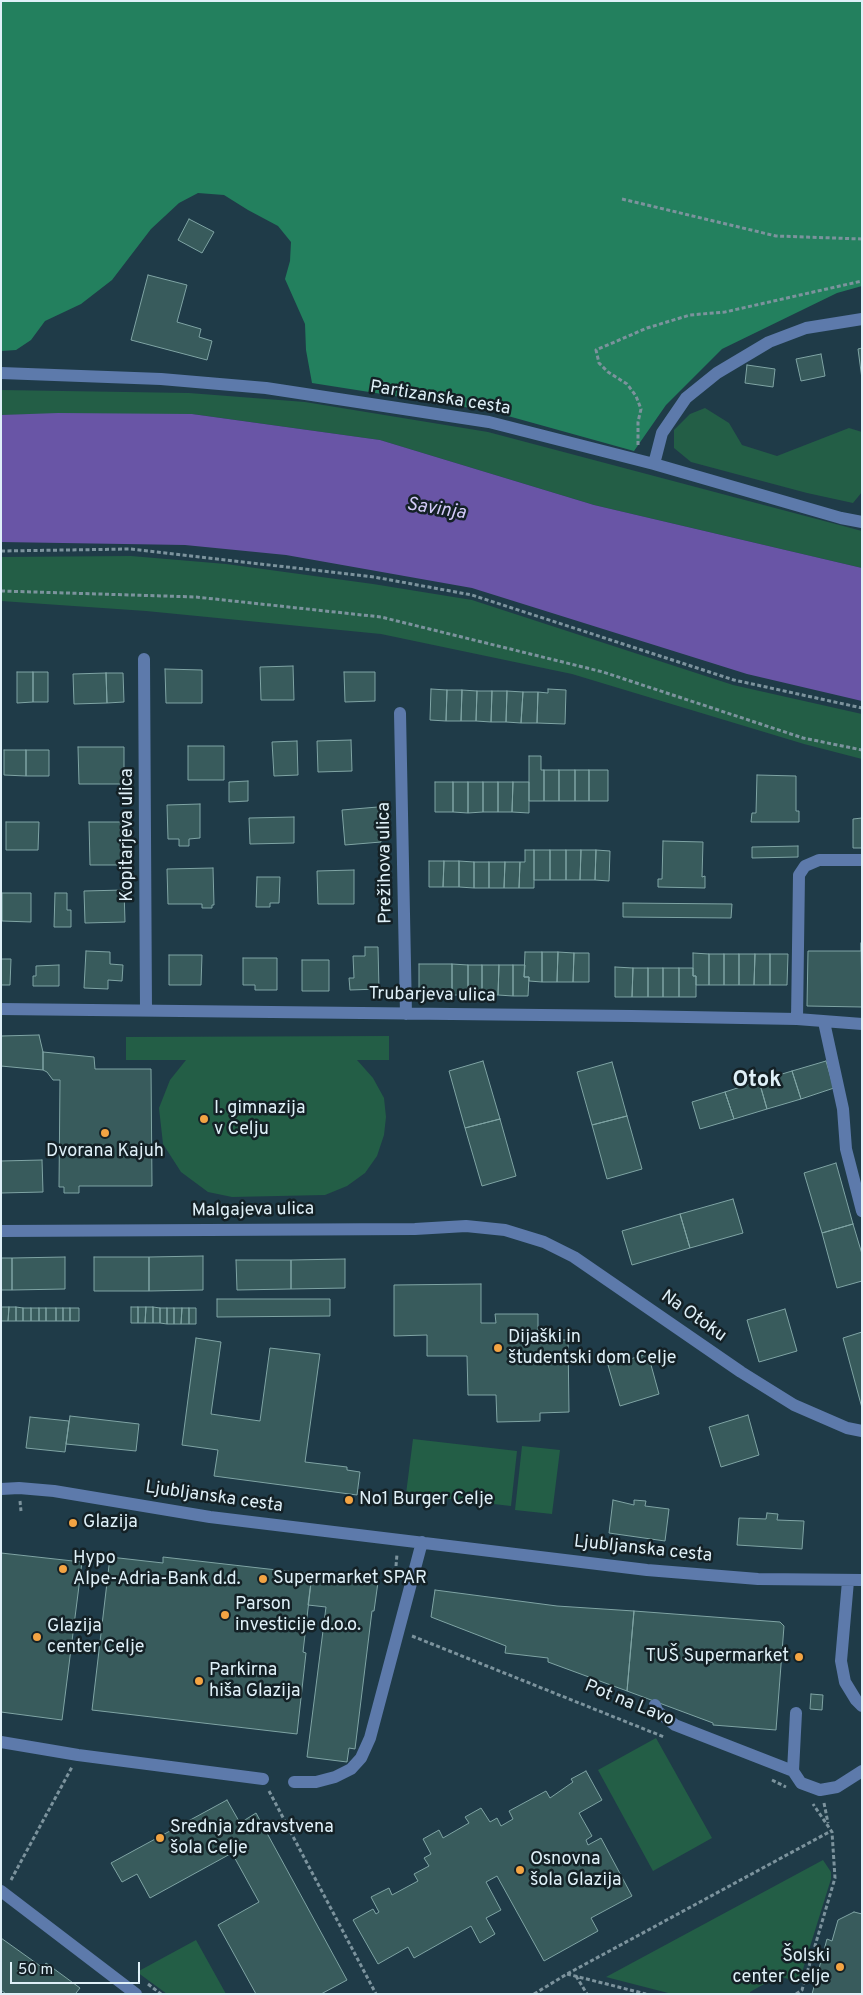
<!DOCTYPE html>
<html>
<head>
<meta charset="utf-8">
<style>
  body { margin:0 }
  #map { position:relative; width:863px; height:1995px; overflow:hidden; background:#1f3b48; font-family:Overpass,sans-serif }
  canvas { display:block }
  .frame { position:absolute; inset:0; border:2px solid #dff0f8; pointer-events:none }
  .scale { position:absolute; left:10px; top:1962px; width:130px; height:22px; box-sizing:border-box; border:2px solid #dff0f8; border-top:0; padding-left:6px; font-size:15px; line-height:18px; white-space:nowrap; color:#dff0f8; -webkit-text-stroke:4px #142126; paint-order:stroke }
</style>
</head>
<body>
<div id="map">
<canvas width="863" height="1995"></canvas>
<div class="frame"></div>
<div class="scale">50 m</div>
</div>
<script>
const ctx = document.querySelector('canvas').getContext('2d');
ctx.lineJoin = 'round';
function fillPath(path, color) {
  ctx.fillStyle = color;
  ctx.fill(path, 'evenodd');
}
function toPath(rows) {
  const path = new Path2D();
  for (const r of rows) {
    path.moveTo(r[0], r[1]);
    for (let i = 2; i < r.length; i += 2) path.lineTo(r[i], r[i + 1]);
  }
  return path;
}
function stroke(path, color, width, dash) {
  ctx.strokeStyle = color;
  ctx.lineWidth = width;
  ctx.lineCap = dash ? 'butt' : 'round';
  ctx.setLineDash(dash || []);
  ctx.stroke(path);
}
function drawText(font, color, halo, rows, align = 'center') {
  ctx.font = font + ' Overpass,sans-serif';
  ctx.lineWidth = 5;
  ctx.setLineDash([]);
  ctx.textBaseline = 'middle';
  ctx.strokeStyle = halo;
  ctx.fillStyle = color;
  for (const [text, x, y, turn = 0] of rows) {
    ctx.save();
    ctx.translate(x, y);
    ctx.rotate((+turn || 0) * Math.PI / 180);
    ctx.textAlign = isNaN(turn) ? turn : align;
    if (halo) ctx.strokeText(text, 0, 0);
    ctx.fillText(text, 0, 0);
    ctx.restore();
  }
}
fillPath(toPath([
  [1,390,189,393,305,402,488,432,862,531,862,568,594,505,380,440,192,414,1,415],
  [705,408,729,423,742,445,777,456,849,428,862,432,862,492,853,503,807,493,691,462,674,448,674,430,690,414],
  [131,556,226,564,373,584,472,600,733,685,862,714,862,759,804,744,572,674,381,634,146,611,1,601,1,557],
  [389,1036,389,1060,357,1060,373,1078,384,1098,386,1117,384,1135,377,1156,365,1173,347,1186,325,1195,232,1197,208,1192,181,1172,163,1144,159,1108,170,1080,186,1060,126,1060,126,1037],
  [413,1439,517,1451,511,1506,406,1494],
  [522,1446,560,1450,552,1514,515,1510],
  [656,1738,712,1838,653,1871,598,1770],
  [823,1860,831,1872,831,1879,799,1982,778,1976,750,1992,750,1994,672,1994,606,1977],
  [196,1940,226,1994,167,1994,137,1972]
]), '#235e46');
fillPath(toPath([
  [1,1,862,1,862,286,837,293,722,349,666,405,634,451,490,411,312,383,306,350,305,324,285,279,290,261,291,242,278,226,248,210,224,195,198,193,179,203,151,229,112,280,81,304,45,321,31,340,16,350,1,351]
]), '#23805e');
fillPath(toPath([
  [58,413,192,414,380,440,594,505,862,568,862,701,747,674,472,588,286,555,185,545,1,542,1,415]
]), '#6955a6');
const building = toPath([
  [189,219,214,232,202,253,178,240,189,219],
  [148,275,187,285,177,322,201,329,199,337,212,341,207,360,131,340,148,275],
  [862,348,862,379,858,349,862,348],
  [821,354,825,376,801,381,796,359,821,354],
  [747,365,775,369,773,387,745,383,747,365],
  [293,666,294,700,261,700,260,667,293,666],
  [165,669,202,670,202,703,166,703,165,669],
  [17,672,33,672,33,702,17,703,17,672],
  [33,672,48,672,48,702,33,702,33,672],
  [344,672,375,672,375,701,345,702,344,672],
  [106,673,107,703,74,704,73,674,106,673],
  [106,673,123,673,124,702,107,703,106,673],
  [431,689,447,690,446,721,430,720,431,689],
  [548,689,566,690,565,724,537,723,538,692,548,693,548,689],
  [447,690,462,690,461,721,446,721,447,690],
  [462,690,477,691,476,721,461,721,462,690],
  [477,691,492,691,491,722,476,721,477,691],
  [492,691,507,691,506,722,491,722,492,691],
  [507,691,523,692,521,723,506,722,507,691],
  [523,692,538,692,537,723,521,723,523,692],
  [351,740,352,771,318,772,317,741,351,740],
  [297,741,298,775,274,776,272,742,297,741],
  [188,746,224,746,224,780,188,780,188,746],
  [78,747,124,747,124,784,79,784,78,747],
  [4,750,26,750,26,776,4,775,4,750],
  [26,750,49,750,49,776,26,776,26,750],
  [529,756,541,756,541,770,544,770,544,801,529,801,529,756],
  [544,770,559,770,559,801,544,801,544,770],
  [559,770,575,770,575,801,559,801,559,770],
  [575,770,589,770,589,801,575,801,575,770],
  [589,770,608,770,608,801,589,801,589,770],
  [757,775,796,776,796,811,799,811,799,822,751,822,752,813,756,813,757,775],
  [248,781,248,801,229,802,229,782,248,781],
  [435,782,453,782,453,812,435,812,435,782],
  [453,782,468,782,468,813,453,812,453,782],
  [468,782,483,782,483,812,468,813,468,782],
  [483,782,498,782,498,812,483,812,483,782],
  [498,782,513,782,512,812,498,812,498,782],
  [513,782,529,782,529,813,512,812,513,782],
  [200,804,200,838,189,839,189,846,179,846,179,839,168,839,167,805,200,804],
  [378,807,381,842,345,845,342,810,378,807],
  [294,817,294,843,250,844,249,818,294,817],
  [862,818,862,848,853,848,853,819,862,818],
  [6,822,39,822,38,850,6,850,6,822],
  [89,822,124,822,124,865,90,865,89,822],
  [663,841,703,842,702,877,705,876,705,888,658,887,658,879,662,879,663,841],
  [798,846,798,857,752,858,752,847,798,846],
  [525,850,534,850,534,888,519,888,520,862,525,862,525,850],
  [534,850,550,850,550,880,534,880,534,850],
  [550,850,566,850,566,880,550,880,550,850],
  [566,850,581,850,580,880,566,880,566,850],
  [581,850,596,850,595,880,580,880,581,850],
  [596,850,610,851,609,881,595,880,596,850],
  [429,861,444,861,443,887,429,887,429,861],
  [444,861,459,861,459,887,443,887,444,861],
  [459,861,474,862,474,888,459,887,459,861],
  [474,862,489,862,489,888,474,888,474,862],
  [489,862,505,862,504,888,489,888,489,862],
  [505,862,520,862,519,888,504,888,505,862],
  [213,868,214,905,212,905,212,908,202,908,202,904,168,904,167,869,213,868],
  [354,870,354,904,318,904,317,871,354,870],
  [257,877,280,877,279,903,270,903,270,907,256,907,257,877],
  [124,890,125,922,85,923,84,891,124,890],
  [2,893,31,893,31,922,2,921,2,893],
  [55,893,67,893,67,910,71,910,71,927,54,927,55,893],
  [623,903,732,904,731,918,623,917,623,903],
  [861,943,862,1007,807,1006,808,951,861,951,861,943],
  [365,947,378,947,379,989,350,990,349,978,354,978,353,956,365,956,365,947],
  [86,951,110,952,110,964,123,965,122,981,108,980,108,989,84,988,86,951],
  [525,952,542,952,542,982,529,981,529,977,524,977,525,952],
  [542,952,558,952,557,982,542,982,542,952],
  [558,952,574,953,573,982,557,982,558,952],
  [574,953,589,953,589,982,573,982,574,953],
  [693,953,709,954,709,985,696,985,696,976,693,976,693,953],
  [709,954,724,954,724,985,709,985,709,954],
  [724,954,739,954,739,985,724,985,724,954],
  [739,954,755,954,754,985,739,985,739,954],
  [755,954,770,954,770,985,754,985,755,954],
  [770,954,788,954,787,985,770,985,770,954],
  [169,955,202,955,201,985,169,985,169,955],
  [243,958,277,958,277,990,255,990,255,985,243,985,243,958],
  [1,959,11,959,10,985,1,985,1,959],
  [302,960,329,960,329,991,302,991,302,960],
  [419,964,452,964,452,995,419,994,419,964],
  [452,964,468,965,468,995,452,995,452,964],
  [59,965,59,986,33,986,33,976,36,976,36,966,59,965],
  [468,965,482,965,482,995,468,995,468,965],
  [482,965,499,965,498,995,482,995,482,965],
  [499,965,513,965,513,996,498,995,499,965],
  [513,965,525,965,524,977,529,977,528,996,513,996,513,965],
  [615,967,633,968,632,997,615,997,615,967],
  [633,968,648,968,648,997,632,997,633,968],
  [648,968,663,968,663,997,648,997,648,968],
  [663,968,679,968,679,997,663,997,663,968],
  [679,968,693,968,693,976,696,976,696,997,679,997,679,968],
  [39,1035,43,1052,43,1070,1,1066,1,1036,39,1035],
  [43,1052,94,1057,95,1069,151,1069,152,1186,79,1186,79,1193,64,1193,64,1187,59,1187,60,1080,53,1080,47,1072,43,1070,43,1052],
  [483,1061,500,1119,465,1128,449,1071,483,1061],
  [826,1061,834,1088,801,1099,792,1071,826,1061],
  [612,1062,627,1116,592,1125,577,1072,612,1062],
  [792,1071,801,1099,767,1109,759,1081,792,1071],
  [759,1081,767,1109,734,1119,725,1092,759,1081],
  [725,1092,734,1119,700,1129,692,1102,725,1092],
  [627,1116,642,1169,607,1179,592,1125,627,1116],
  [500,1119,516,1176,482,1186,465,1128,500,1119],
  [42,1160,43,1192,1,1193,1,1161,42,1160],
  [836,1163,853,1224,822,1233,804,1173,836,1163],
  [733,1199,743,1233,690,1248,680,1214,733,1199],
  [680,1214,690,1248,632,1265,622,1231,680,1214],
  [853,1224,862,1254,862,1281,837,1288,822,1233,853,1224],
  [203,1256,203,1290,149,1291,149,1257,203,1256],
  [65,1257,65,1289,12,1290,12,1258,65,1257],
  [94,1257,149,1257,149,1291,94,1291,94,1257],
  [1,1258,12,1258,12,1290,1,1290,1,1258],
  [345,1259,345,1288,291,1289,291,1260,345,1259],
  [236,1260,291,1260,291,1289,237,1290,236,1260],
  [481,1284,481,1323,496,1323,495,1314,538,1314,538,1340,568,1340,569,1412,540,1413,540,1421,497,1422,496,1395,468,1395,467,1356,427,1356,427,1335,394,1336,394,1285,481,1284],
  [217,1299,330,1299,330,1316,217,1317,217,1299],
  [1,1307,9,1307,8,1321,1,1321,1,1307],
  [9,1307,16,1307,16,1321,8,1321,9,1307],
  [16,1307,23,1308,23,1321,16,1321,16,1307],
  [131,1307,138,1307,138,1323,131,1323,131,1307],
  [138,1307,146,1307,145,1323,138,1323,138,1307],
  [146,1307,153,1307,153,1323,145,1323,146,1307],
  [153,1307,160,1308,160,1323,153,1323,153,1307],
  [23,1308,31,1308,31,1321,23,1321,23,1308],
  [31,1308,39,1308,39,1321,31,1321,31,1308],
  [39,1308,46,1308,46,1321,39,1321,39,1308],
  [46,1308,56,1308,56,1321,46,1321,46,1308],
  [56,1308,63,1308,63,1321,56,1321,56,1308],
  [63,1308,70,1308,70,1321,63,1321,63,1308],
  [70,1308,79,1308,79,1321,70,1321,70,1308],
  [160,1308,167,1308,167,1324,160,1323,160,1308],
  [167,1308,174,1308,174,1324,167,1324,167,1308],
  [174,1308,182,1308,181,1324,174,1324,174,1308],
  [182,1308,189,1308,189,1324,181,1324,182,1308],
  [189,1308,196,1308,196,1324,189,1324,189,1308],
  [785,1309,797,1351,759,1362,747,1320,785,1309],
  [862,1332,862,1408,843,1338,862,1332],
  [196,1338,221,1342,211,1414,260,1421,270,1348,320,1354,305,1462,347,1467,347,1470,360,1472,357,1495,214,1476,218,1450,182,1445,196,1338],
  [648,1354,659,1394,620,1406,608,1365,648,1354],
  [748,1415,759,1455,721,1467,709,1427,748,1415],
  [70,1416,139,1424,136,1451,66,1444,70,1416],
  [30,1417,69,1421,65,1452,26,1448,30,1417],
  [613,1500,634,1505,634,1500,646,1501,645,1506,669,1509,665,1541,609,1533,613,1500],
  [767,1513,778,1514,777,1520,804,1521,802,1549,737,1545,739,1518,766,1519,767,1513],
  [1,1553,82,1562,62,1720,1,1712,1,1553],
  [110,1557,163,1563,163,1557,312,1574,303,1652,306,1653,297,1734,92,1710,110,1557],
  [312,1574,378,1582,374,1611,372,1611,355,1749,349,1748,347,1762,307,1757,326,1607,308,1605,312,1574],
  [435,1590,557,1606,634,1611,627,1691,548,1662,548,1658,505,1653,506,1646,431,1617,435,1590],
  [634,1611,780,1622,784,1626,776,1730,713,1725,713,1723,627,1691,634,1611],
  [811,1694,823,1695,822,1710,810,1709,811,1694],
  [586,1771,602,1800,579,1813,592,1836,586,1840,588,1845,601,1838,632,1896,591,1918,598,1931,544,1961,497,1876,486,1882,501,1910,486,1918,495,1934,480,1943,471,1926,414,1958,408,1947,378,1964,353,1920,373,1909,376,1914,379,1912,371,1897,389,1888,392,1895,418,1881,414,1874,429,1866,424,1858,431,1854,423,1839,439,1830,443,1838,469,1823,465,1817,481,1808,490,1822,497,1818,501,1826,513,1819,509,1811,546,1791,550,1798,573,1782,571,1779,586,1771],
  [227,1800,240,1823,256,1813,347,1980,321,1994,256,1994,218,1925,259,1902,232,1853,150,1898,137,1874,122,1882,111,1863,227,1800],
  [854,1912,862,1914,862,1994,812,1994,827,1939,832,1941,838,1920,854,1912],
  [1,1938,43,1968,46,1963,80,1988,76,1993,78,1994,6,1994,1,1990,1,1938]
]);
fillPath(building, '#385b5c');
stroke(building, '#7fa4a4', 1);
stroke(toPath([
  [622,199,776,236,862,239],
  [638,445,638,422,641,409,636,396,627,384,608,372,599,363,596,350,647,328,690,315,725,312,862,281],
  [1,551,130,549,374,577,472,595,734,680,862,708],
  [1,591,196,597,381,617,603,672,803,738,862,750],
  [20,1501,21,1511],
  [396,1566,397,1554],
  [412,1636,664,1737],
  [772,1780,786,1787],
  [269,1791,376,1994],
  [824,1803,828,1823],
  [11,1880,72,1767],
  [567,1974,646,1994],
  [576,1976,587,1994],
  [148,1984,161,1994],
  [534,1994,567,1974,831,1831],
  [796,1994,802,1990,835,1878,832,1832,813,1804]
]), '#7c939d', 3, [4, 2.5]);
stroke(toPath([
  [1,373,161,379,266,388,489,422,654,464,841,518,862,522],
  [654,464,662,433,686,398,717,373,769,342,806,328,862,319],
  [144,659,146,1010],
  [400,713,406,1014],
  [1,1009,632,1016,797,1019,862,1024],
  [797,1019,799,875,805,866,819,860,862,860],
  [824,1022,843,1109,846,1149,862,1211],
  [1,1231,415,1229,466,1226,505,1230,544,1242,574,1257,741,1372,794,1405,847,1428,862,1431],
  [1,1489,19,1488,54,1491,210,1517,647,1570,758,1579,862,1580],
  [848,1581,841,1661,845,1682,856,1700,862,1706],
  [655,1705,657,1711,675,1725,793,1771],
  [796,1713,793,1771,801,1783,820,1790,837,1787,862,1771],
  [1,1742,78,1755,263,1779],
  [294,1782,316,1782,335,1777,351,1769,361,1758,370,1738,422,1542],
  [1,1891,136,1994]
]), '#5d7aab', 12);
for (const [x, y, r, color] of [
  [204,1119,5,"#f3a443"],
  [105,1133,5,"#f3a443"],
  [498,1348,5,"#f3a443"],
  [349,1500,5,"#f3a443"],
  [73,1523,5,"#f3a443"],
  [63,1569,5,"#f3a443"],
  [263,1579,5,"#f3a443"],
  [225,1615,5,"#f3a443"],
  [37,1637,5,"#f3a443"],
  [799,1657,5,"#f3a443"],
  [199,1681,5,"#f3a443"],
  [160,1838,5,"#f3a443"],
  [520,1870,5,"#f3a443"],
  [840,1967,5,"#f3a443"]
]) {
  const dot = new Path2D();
  dot.arc(x, y, r, 0, 2 * Math.PI);
  ctx.fillStyle = color;
  ctx.fill(dot);
  stroke(dot, '#142126', 2);
}
drawText('18px', '#dff0f8', '#142126', [
  ["Partizanska cesta",440,399,9],
  ["Kopitarjeva ulica",128,835,-90],
  ["Prežihova ulica",386,863,-91],
  ["Trubarjeva ulica",432,996,1],
  ["Malgajeva ulica",253,1211,-1],
  ["Na Otoku",693,1317,35],
  ["Ljubljanska cesta",214,1498,8],
  ["Ljubljanska cesta",643,1550,6],
  ["Pot na Lavo",629,1704,22]
]);
drawText('18px', '#dff0f8', '#142126', [
  ["I. gimnazija",214,1109],
  ["v Celju",214,1130],
  ["Dvorana Kajuh",105,1152,"center"],
  ["Dijaški in",508,1338],
  ["študentski dom Celje",508,1359],
  ["No1 Burger Celje",359,1500],
  ["Glazija",83,1523],
  ["Hypo",73,1559],
  ["Alpe-Adria-Bank d.d.",73,1580],
  ["Supermarket SPAR",273,1579],
  ["Parson",235,1605],
  ["investicije d.o.o.",235,1626],
  ["Glazija",47,1627],
  ["center Celje",47,1648],
  ["TUŠ Supermarket",789,1657,"right"],
  ["Parkirna",209,1671],
  ["hiša Glazija",209,1692],
  ["Srednja zdravstvena",170,1828],
  ["šola Celje",170,1849],
  ["Osnovna",530,1860],
  ["šola Glazija",530,1881],
  ["Šolski",830,1957,"right"],
  ["center Celje",830,1978,"right"]
], 'left');
drawText('italic 19px', '#d3cbf8', '#142126', [
  ["Savinja",436,510,9]
]);
drawText('bold 22px', '#dff0f8', '#142126', [
  ["Otok",757,1082]
]);
</script>
</body>
</html>
